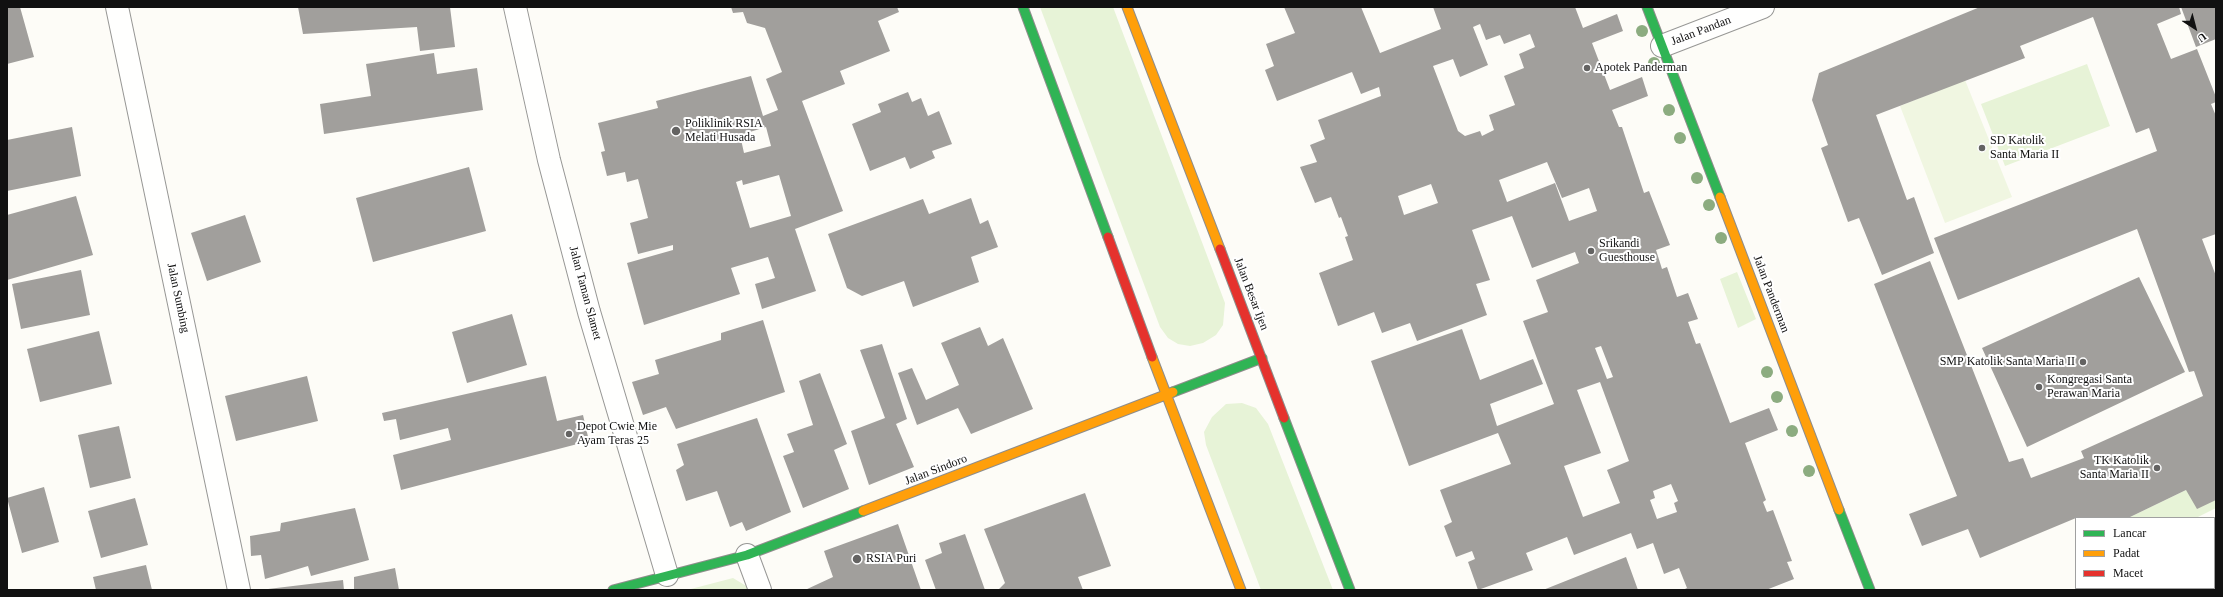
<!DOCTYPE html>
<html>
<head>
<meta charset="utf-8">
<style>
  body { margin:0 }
  #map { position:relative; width:2223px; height:597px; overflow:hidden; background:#fdfcf7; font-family:Georgia,serif }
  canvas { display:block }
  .frame { position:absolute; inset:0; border:8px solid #111; pointer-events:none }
  .legend { position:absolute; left:2075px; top:517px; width:140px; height:72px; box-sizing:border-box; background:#fff; border:1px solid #a0a0a0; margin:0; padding:5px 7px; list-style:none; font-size:12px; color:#111 }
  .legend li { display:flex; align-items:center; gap:8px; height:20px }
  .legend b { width:20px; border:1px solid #a0a0a0 }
  .north { position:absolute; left:2175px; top:8px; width:40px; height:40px; -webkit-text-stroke:3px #fff; paint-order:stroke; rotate:144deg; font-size:11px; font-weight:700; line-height:16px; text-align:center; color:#111 }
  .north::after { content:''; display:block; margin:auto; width:14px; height:18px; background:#111; clip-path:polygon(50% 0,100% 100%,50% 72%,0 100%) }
</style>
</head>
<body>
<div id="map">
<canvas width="2223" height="597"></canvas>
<div class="frame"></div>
<ul class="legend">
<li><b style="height:5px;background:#30b455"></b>Lancar</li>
<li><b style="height:5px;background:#ff9f0a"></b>Padat</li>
<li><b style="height:5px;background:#e5322d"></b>Macet</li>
</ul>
<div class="north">U</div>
</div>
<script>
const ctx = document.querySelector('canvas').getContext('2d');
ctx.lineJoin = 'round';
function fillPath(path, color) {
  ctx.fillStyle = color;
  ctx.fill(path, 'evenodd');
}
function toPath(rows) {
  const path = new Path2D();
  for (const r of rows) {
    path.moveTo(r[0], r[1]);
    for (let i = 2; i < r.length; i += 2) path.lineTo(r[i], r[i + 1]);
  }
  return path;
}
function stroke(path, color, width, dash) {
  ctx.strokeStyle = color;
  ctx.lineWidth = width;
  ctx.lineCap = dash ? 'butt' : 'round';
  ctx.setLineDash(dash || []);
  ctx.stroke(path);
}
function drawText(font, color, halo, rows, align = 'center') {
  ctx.font = font + ' Georgia,serif';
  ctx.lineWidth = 4;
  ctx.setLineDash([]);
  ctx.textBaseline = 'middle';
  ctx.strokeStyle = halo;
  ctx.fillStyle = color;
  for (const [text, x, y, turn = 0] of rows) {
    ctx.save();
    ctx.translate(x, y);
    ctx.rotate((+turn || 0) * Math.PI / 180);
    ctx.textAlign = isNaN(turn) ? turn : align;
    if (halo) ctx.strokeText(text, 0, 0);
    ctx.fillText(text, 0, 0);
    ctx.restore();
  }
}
fillPath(toPath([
  [1040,7,1113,7,1225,303,1223,325,1216,335,1203,343,1190,346,1178,344,1168,338,1160,327],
  [2087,64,2110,126,2005,166,1981,104],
  [1737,272,1756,319,1738,328,1720,279],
  [1242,403,1256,408,1268,424,1333,590,1261,590,1206,445,1204,432,1212,417,1226,404],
  [2186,490,2216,500,2216,508,2196,518,2128,518],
  [733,578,748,587,749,590,687,590]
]), '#e7f3d7');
fillPath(toPath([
  [1965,80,2012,197,1945,223,1900,106]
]), '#f0f6e1');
fillPath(toPath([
  [7,7,20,7,34,57,7,64],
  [298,7,450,7,455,47,420,51,417,27,303,34],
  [731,7,897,7,899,12,878,21,890,51,840,71,845,84,802,101,843,211,795,229,816,291,762,309,755,284,775,278,768,257,731,268,740,294,644,325,627,263,673,250,673,245,638,254,630,223,648,218,638,179,627,182,625,172,607,176,601,152,605,151,598,123,658,108,656,101,751,76,763,116,778,110,766,79,782,72,765,28,747,23,743,12,733,13],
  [766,127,771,146,744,153,740,135],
  [779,175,791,216,750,228,736,182,742,180,743,185],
  [1284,7,1361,7,1380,53,1441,29,1433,7,1575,7,1583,28,1617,14,1623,31,1592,43,1610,90,1642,77,1648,96,1612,110,1619,127,1622,127,1644,193,1649,191,1670,245,1656,250,1662,269,1667,267,1677,297,1688,293,1698,319,1688,322,1696,344,1700,343,1730,423,1769,408,1778,430,1745,443,1766,500,1763,502,1767,512,1773,510,1792,561,1787,562,1794,579,1766,590,1683,590,1687,588,1679,568,1664,574,1653,543,1637,549,1631,533,1574,555,1567,537,1526,553,1533,570,1478,590,1468,562,1475,559,1472,551,1456,557,1444,526,1452,522,1440,490,1511,464,1498,433,1409,466,1371,361,1462,329,1480,380,1533,359,1543,384,1490,404,1497,426,1554,404,1523,321,1548,312,1536,280,1579,263,1575,252,1532,268,1512,216,1472,230,1490,280,1476,284,1487,315,1417,341,1410,323,1382,333,1374,312,1338,326,1319,273,1353,260,1345,237,1348,236,1341,217,1339,218,1331,197,1315,203,1300,167,1317,162,1310,145,1325,139,1318,120,1381,96,1379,87,1361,94,1352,72,1277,101,1265,70,1274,66,1266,44,1295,33],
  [1480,24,1486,40,1500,35,1504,44,1530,34,1535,47,1519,54,1524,68,1504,76,1515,105,1489,115,1494,130,1482,136,1480,131,1465,136,1458,131,1433,66,1453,59,1460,77,1488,65,1473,27],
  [1547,162,1562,198,1589,188,1597,211,1569,221,1555,183,1507,202,1499,180],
  [1431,184,1438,203,1404,215,1398,196],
  [1601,346,1613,377,1607,379,1595,348],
  [1600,382,1629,461,1607,470,1620,503,1583,517,1564,466,1601,453,1577,390],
  [1671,484,1678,501,1674,503,1677,512,1657,519,1650,500,1655,498,1653,491],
  [1980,7,2179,7,2181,14,2157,24,2171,59,2197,49,2216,97,2216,102,2211,104,2216,116,2216,234,2202,239,2216,276,2216,500,2197,509,2186,490,2128,518,2076,518,1980,558,1968,529,1922,546,1909,514,1957,496,1874,284,1930,261,2009,462,2023,458,2031,478,2084,458,2081,451,2203,396,2194,371,2189,372,2137,229,1958,300,1934,238,2157,151,2149,128,2136,133,2093,17,2020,46,2025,58,1876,115,1907,200,1914,197,1934,253,1882,275,1859,218,1848,222,1821,148,1828,145,1812,100,1819,73],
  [2181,7,2216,7,2216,39,2196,47],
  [434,53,437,74,477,68,483,110,324,134,320,104,371,96,366,64],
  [908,92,912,102,921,98,928,116,939,111,952,144,932,151,935,158,910,169,905,157,870,171,852,124,881,112,878,104],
  [72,127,81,176,7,191,7,140],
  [469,167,486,231,373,262,356,198],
  [76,196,93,255,7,280,7,215],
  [971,198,980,224,988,220,998,247,971,257,979,282,913,307,904,281,862,296,847,288,828,234,923,199,929,214],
  [245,215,261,262,207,281,191,233],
  [81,270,90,315,21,329,12,284],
  [2139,277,2185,372,2027,447,1982,348],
  [512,314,527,365,467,383,452,332],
  [763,320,785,392,676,429,666,407,643,415,632,382,659,374,655,360,721,340,721,333],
  [980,327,988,346,1003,338,1033,409,971,434,958,408,917,425,898,373,912,368,926,400,959,385,941,343],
  [99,331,112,384,40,402,27,349],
  [882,344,907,419,896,424,914,467,869,485,851,431,885,418,860,350],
  [820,373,847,444,834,450,849,489,803,508,783,456,794,452,787,434,813,425,799,381],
  [307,376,318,421,236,441,225,396],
  [546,376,557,421,583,415,589,441,401,490,393,455,451,440,448,428,400,440,396,419,384,421,382,413],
  [757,418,791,512,746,531,742,522,730,527,717,491,686,501,676,470,684,465,677,444],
  [119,426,131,478,90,488,78,435],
  [44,487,59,542,22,553,7,498],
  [1085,493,1111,566,1078,577,1083,590,998,590,1005,583,984,529],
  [135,498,148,545,101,558,88,511],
  [355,508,369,560,311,576,308,566,265,579,261,555,251,556,250,536,280,531,281,523],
  [898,524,921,590,805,590,833,577,824,551],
  [965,534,985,590,936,590,925,560,942,553,939,543],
  [1626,557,1638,590,1543,590],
  [146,565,152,590,96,590,93,577],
  [395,568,399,590,354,590,354,577],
  [343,580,344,590,268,590,268,589]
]), '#a19f9c');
const street = toPath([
  [117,7,239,590],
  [515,7,549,160,589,312,667,575],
  [1662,46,1763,7],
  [2214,550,2216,549],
  [747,555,760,590],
  [2127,590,2131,588]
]);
const fast = toPath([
  [1023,7,1108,237],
  [1647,7,1720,197],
  [1173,392,1262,358],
  [1284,418,1350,590],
  [1839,510,1870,590],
  [613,590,747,555,863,511]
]);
const slow = toPath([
  [1127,7,1220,249],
  [1720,197,1839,510],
  [1152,357,1241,590],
  [863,511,1173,392]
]);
const jam = toPath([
  [1108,237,1152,357],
  [1220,249,1284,418]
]);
stroke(street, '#979795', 24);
stroke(fast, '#8e8d8b', 11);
stroke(slow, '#8e8d8b', 11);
stroke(jam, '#8e8d8b', 11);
stroke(street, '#fffffe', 22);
stroke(fast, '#30b455', 9);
stroke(slow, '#ff9f0a', 9);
stroke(jam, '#e5322d', 9);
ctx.fillStyle = '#8cac80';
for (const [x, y] of [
  [1642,31],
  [1654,63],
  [1669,110],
  [1680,138],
  [1697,178],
  [1709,205],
  [1721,238],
  [1767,372],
  [1777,397],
  [1792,431],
  [1809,471]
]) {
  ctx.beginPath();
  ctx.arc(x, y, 6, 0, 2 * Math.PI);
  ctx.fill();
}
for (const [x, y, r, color] of [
  [1587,68,4,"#646362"],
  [676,131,5,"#646362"],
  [1982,148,4,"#646362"],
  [1591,251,4,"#646362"],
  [2083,362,4,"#646362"],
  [2039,387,4,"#646362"],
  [569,434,4,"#646362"],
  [2157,468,4,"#646362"],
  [857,559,5,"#646362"]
]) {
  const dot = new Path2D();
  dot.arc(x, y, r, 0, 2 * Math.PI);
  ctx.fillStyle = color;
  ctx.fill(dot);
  stroke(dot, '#fff', 1.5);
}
drawText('12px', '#111', '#fff', [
  ["Jalan Pandan",1701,31,-21],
  ["Jalan Taman Slamet",585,293,75],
  ["Jalan Besar Ijen",1251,294,69],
  ["Jalan Panderman",1771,294,69],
  ["Jalan Sumbing",178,298,78],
  ["Jalan Sindoro",936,470,-21]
]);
drawText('12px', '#111', '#fff', [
  ["Apotek Panderman",1595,68],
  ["Poliklinik RSIA",685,124],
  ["Melati Husada",685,138],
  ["SD Katolik",1990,141],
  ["Santa Maria II",1990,155],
  ["Srikandi",1599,244],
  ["Guesthouse",1599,258],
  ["SMP Katolik Santa Maria II",2075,362,"right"],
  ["Kongregasi Santa",2047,380],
  ["Perawan Maria",2047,394],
  ["Depot Cwie Mie",577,427],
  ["Ayam Teras 25",577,441],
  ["TK Katolik",2149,461,"right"],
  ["Santa Maria II",2149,475,"right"],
  ["RSIA Puri",866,559]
], 'left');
</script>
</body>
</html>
